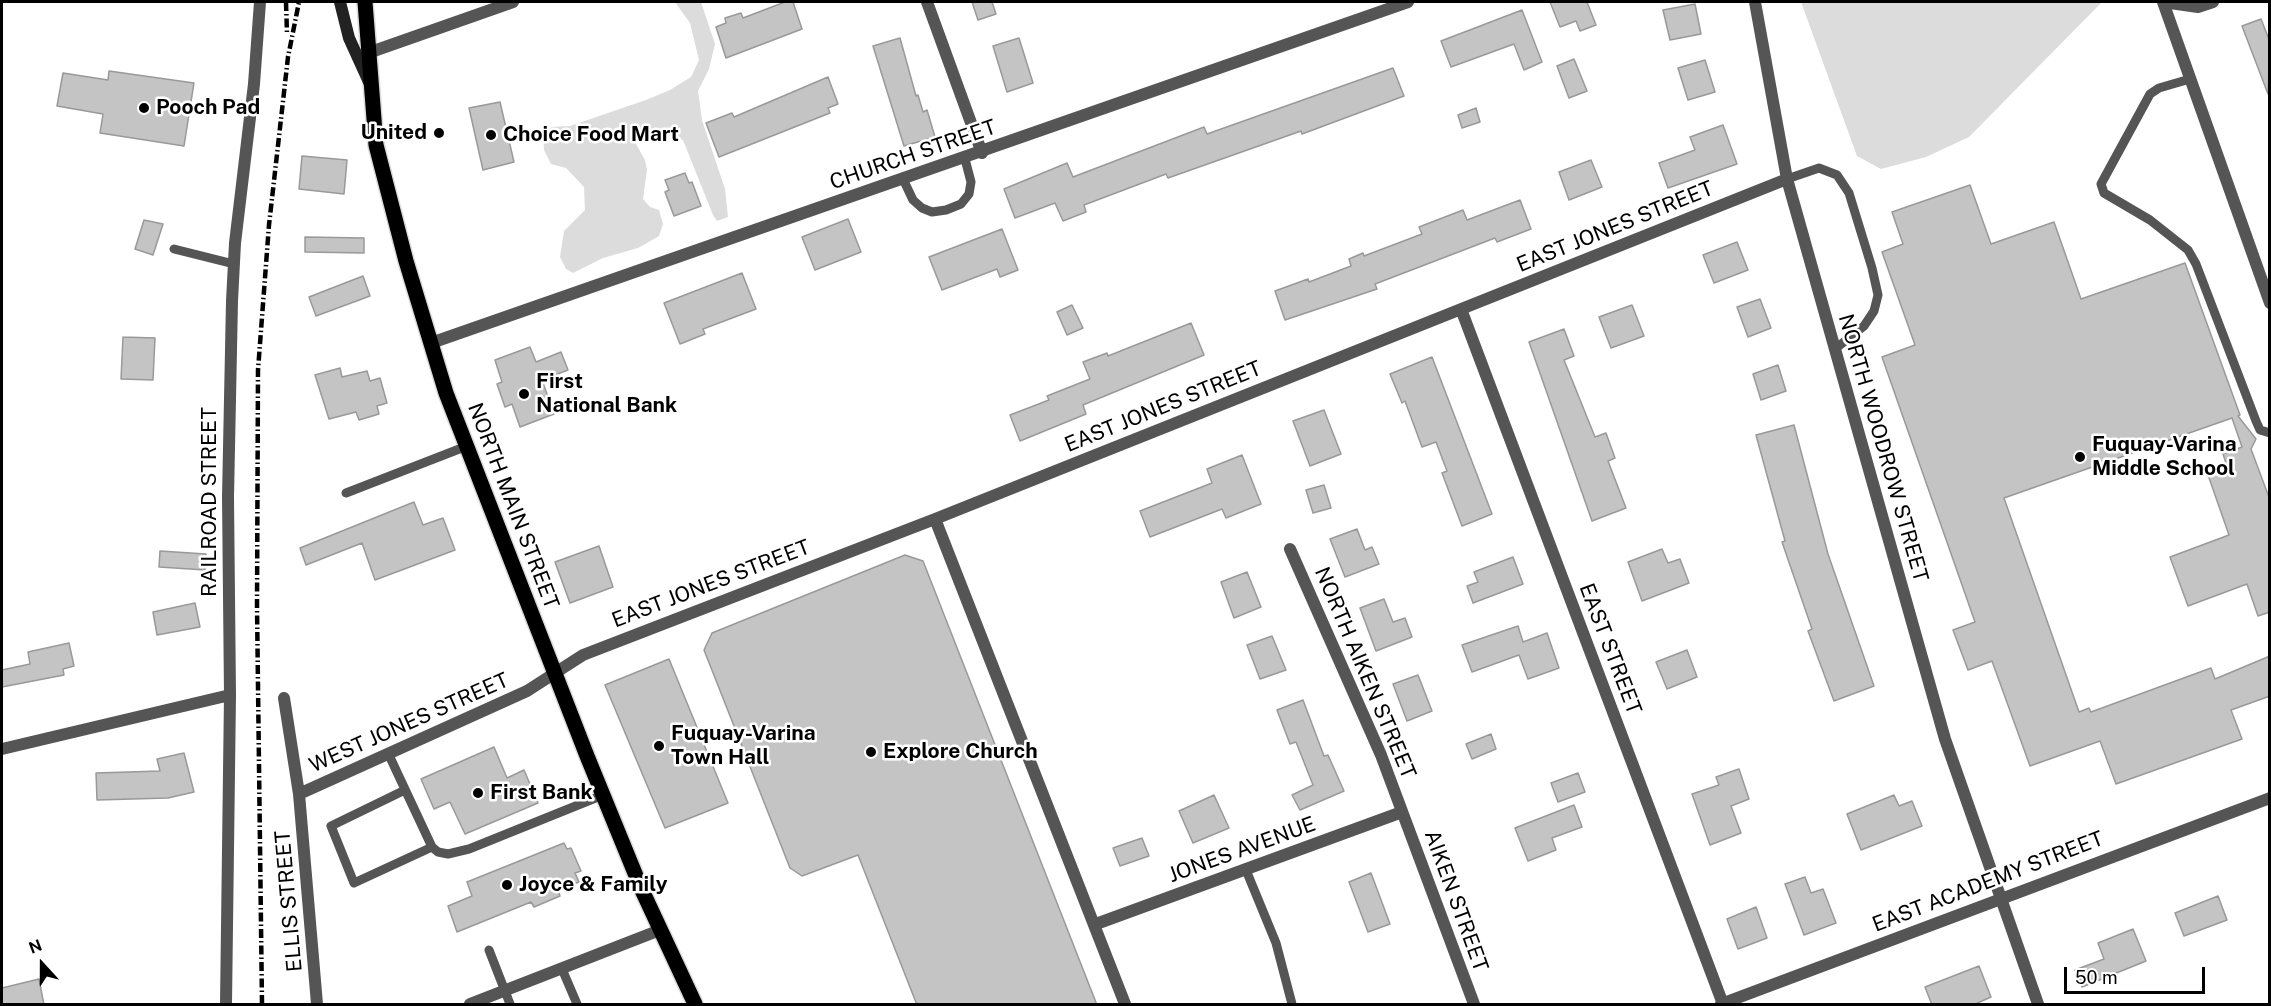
<!DOCTYPE html>
<html>
<head>
<meta charset="utf-8">
<style>
  body { margin:0 }
  #map { position:relative; width:2271px; height:1006px; overflow:hidden; background:#fff; font-family:"Public Sans",sans-serif }
  canvas { display:block }
  .frame { position:absolute; inset:0; border:3px solid #000; pointer-events:none }
  .north { position:absolute; left:12px; top:934px; width:60px; height:60px; -webkit-text-stroke:4px #fff; paint-order:stroke; rotate:339deg; font-size:16px; font-weight:700; line-height:24px; text-align:center; color:#000 }
  .north::after { content:''; display:block; margin:auto; width:21px; height:27px; background:#000; clip-path:polygon(50% 0,100% 100%,50% 72%,0 100%) }
  .scale { position:absolute; left:2064px; top:967px; width:141px; height:27px; box-sizing:border-box; border:3px solid #000; border-top:0; padding-left:8px; font-size:18px; line-height:21px; white-space:nowrap; color:#000; -webkit-text-stroke:4px #fff; paint-order:stroke }
</style>
</head>
<body>
<div id="map">
<canvas width="2271" height="1006"></canvas>
<div class="frame"></div>
<div class="north">N</div>
<div class="scale">50 m</div>
</div>
<script>
const ctx = document.querySelector('canvas').getContext('2d');
ctx.lineJoin = 'round';
function fillPath(path, color) {
  ctx.fillStyle = color;
  ctx.fill(path, 'evenodd');
}
function toPath(rows) {
  const path = new Path2D();
  for (const r of rows) {
    path.moveTo(r[0], r[1]);
    for (let i = 2; i < r.length; i += 2) path.lineTo(r[i], r[i + 1]);
  }
  return path;
}
function stroke(path, color, width, dash) {
  ctx.strokeStyle = color;
  ctx.lineWidth = width;
  ctx.lineCap = dash ? 'butt' : 'round';
  ctx.setLineDash(dash || []);
  ctx.stroke(path);
}
function drawText(font, color, halo, rows, align = 'center') {
  ctx.font = font + ' "Public Sans",sans-serif';
  ctx.lineWidth = 5;
  ctx.setLineDash([]);
  ctx.textBaseline = 'middle';
  ctx.strokeStyle = halo;
  ctx.fillStyle = color;
  for (const [text, x, y, turn = 0] of rows) {
    ctx.save();
    ctx.translate(x, y);
    ctx.rotate((+turn || 0) * Math.PI / 180);
    ctx.textAlign = isNaN(turn) ? turn : align;
    if (halo) ctx.strokeText(text, 0, 0);
    ctx.fillText(text, 0, 0);
    ctx.restore();
  }
}
fillPath(toPath([
  [675,2,701,2,715,44,709,69,698,91,702,120,725,189,728,217,717,221,713,215,683,140,646,127,635,133,635,142,645,160,647,170,643,199,650,207,659,210,663,224,659,236,638,248,603,258,573,273,566,269,560,257,564,231,585,210,584,187,566,168,551,164,544,150,543,131,552,127,570,126,646,100,670,90,691,77,699,60,690,23],
  [1801,2,2102,2,1969,137,1926,157,1881,169,1857,156]
]), '#dcdcdc');
const building = toPath([
  [785,2,793,2,802,29,726,58,716,27,726,23,725,18,741,13,743,18,785,2],
  [972,2,992,2,996,14,978,20,972,2],
  [1550,2,1587,2,1596,25,1580,31,1576,21,1560,27,1550,2],
  [1695,4,1701,34,1670,40,1663,10,1695,4],
  [1522,10,1542,62,1524,70,1514,44,1451,67,1441,41,1522,10],
  [2261,19,2270,42,2268,94,2242,26,2261,19],
  [900,38,916,96,918,95,923,112,927,110,935,137,904,146,873,46,900,38],
  [1019,38,1033,83,1007,92,993,46,1019,38],
  [1574,59,1587,91,1569,98,1557,66,1574,59],
  [1705,60,1715,92,1688,100,1678,68,1705,60],
  [1393,68,1404,96,1302,134,1301,131,1168,178,1166,174,1084,205,1086,212,1063,221,1055,203,1015,218,1004,189,1067,163,1073,177,1204,127,1207,134,1393,68],
  [109,71,194,83,184,146,100,133,103,114,57,106,63,73,108,80,109,71],
  [828,77,838,104,828,108,830,113,719,157,706,123,732,113,734,117,828,77],
  [500,102,514,162,483,170,469,108,500,102],
  [1476,108,1480,122,1462,128,1458,115,1476,108],
  [1723,125,1737,164,1668,188,1659,163,1695,150,1690,137,1723,125],
  [302,156,347,160,344,194,299,189,302,156],
  [1591,160,1602,187,1569,200,1559,172,1591,160],
  [685,173,689,183,692,182,701,206,674,216,665,192,669,190,665,180,685,173],
  [1970,185,1991,244,2054,222,2081,299,2185,263,2240,415,2238,416,2256,439,2251,449,2270,500,2270,612,2258,616,2247,584,2188,606,2170,557,2229,535,2208,475,2228,469,2223,454,2242,447,2232,418,2004,498,2079,712,2089,708,2091,712,2211,668,2215,679,2270,656,2270,696,2231,710,2242,739,2116,784,2100,741,2030,766,1992,661,1968,670,1953,630,1975,622,1882,357,1915,345,1882,252,1903,244,1892,212,1970,185],
  [1520,200,1531,229,1497,242,1495,238,1375,284,1377,289,1285,320,1275,291,1308,279,1309,282,1351,266,1349,259,1363,253,1364,256,1422,234,1419,227,1463,210,1467,220,1520,200],
  [848,219,861,252,815,270,802,237,848,219],
  [144,220,163,224,153,255,135,249,144,220],
  [1002,229,1018,270,1000,277,997,269,942,290,929,257,1002,229],
  [305,237,364,238,364,253,305,252,305,237],
  [1737,242,1748,270,1714,283,1703,255,1737,242],
  [742,273,756,309,703,329,705,334,680,344,664,303,742,273],
  [363,276,370,296,316,316,309,297,363,276],
  [1760,299,1771,328,1748,337,1737,307,1760,299],
  [1072,305,1083,328,1067,335,1057,312,1072,305],
  [1632,305,1644,336,1611,348,1599,317,1632,305],
  [1191,323,1204,355,1083,405,1086,414,1020,441,1010,415,1049,400,1047,396,1090,379,1083,362,1107,353,1108,356,1191,323],
  [1564,329,1574,356,1564,360,1595,437,1606,433,1615,458,1608,461,1626,508,1592,521,1529,342,1564,329],
  [123,337,155,338,153,380,121,379,123,337],
  [530,347,536,362,561,352,568,370,542,380,554,414,520,427,512,404,505,407,497,384,502,382,495,360,530,347],
  [1432,357,1492,514,1462,526,1442,473,1447,471,1436,442,1422,447,1405,401,1402,403,1390,374,1432,357],
  [1778,365,1786,391,1761,400,1753,374,1778,365],
  [340,368,342,377,367,371,370,381,380,378,387,403,377,406,379,414,359,420,356,412,329,419,315,375,340,368],
  [1324,410,1341,454,1310,466,1293,421,1324,410],
  [1794,425,1828,554,1874,686,1834,701,1808,631,1812,629,1782,542,1785,541,1756,435,1794,425],
  [1242,455,1261,504,1226,518,1222,509,1150,537,1140,511,1212,483,1207,469,1242,455],
  [1324,485,1331,508,1313,513,1306,490,1324,485],
  [414,502,423,525,443,518,455,550,375,580,362,543,306,565,300,548,414,502],
  [1357,529,1365,550,1372,547,1379,564,1345,577,1330,539,1357,529],
  [599,546,613,587,570,603,555,562,599,546],
  [1662,549,1668,563,1680,559,1689,583,1642,601,1628,562,1662,549],
  [160,551,206,554,205,570,159,567,160,551],
  [905,555,923,561,1097,1005,917,1005,858,855,802,876,790,868,704,650,712,633,905,555],
  [1513,557,1523,584,1473,603,1467,586,1478,582,1474,572,1513,557],
  [1247,572,1261,607,1234,618,1221,582,1247,572],
  [1384,599,1393,622,1405,618,1412,637,1376,651,1360,608,1384,599],
  [195,603,200,627,157,635,153,612,195,603],
  [1518,626,1523,642,1547,633,1559,668,1528,679,1519,655,1472,672,1462,645,1518,626],
  [1272,636,1286,670,1260,679,1247,645,1272,636],
  [69,643,74,666,63,669,64,675,2,687,2,670,30,664,28,652,69,643],
  [1687,650,1697,677,1667,689,1656,662,1687,650],
  [669,659,728,803,665,828,605,685,669,659],
  [1418,675,1432,711,1407,721,1393,684,1418,675],
  [1303,700,1324,756,1328,755,1344,791,1300,810,1292,795,1313,785,1296,742,1290,744,1277,710,1303,700],
  [1491,734,1496,749,1472,759,1466,744,1491,734],
  [494,747,507,778,524,770,538,803,465,834,450,802,434,809,421,779,494,747],
  [184,753,194,792,168,798,97,800,96,773,160,771,157,759,184,753],
  [1739,769,1749,799,1731,806,1741,833,1710,845,1692,794,1719,785,1716,777,1739,769],
  [1578,773,1585,792,1558,802,1551,783,1578,773],
  [1214,795,1229,828,1193,843,1179,811,1214,795],
  [1894,795,1899,806,1912,801,1922,826,1861,850,1847,814,1894,795],
  [1574,805,1582,827,1552,838,1556,850,1528,861,1515,828,1574,805],
  [1142,838,1149,856,1120,866,1113,848,1142,838],
  [564,843,567,849,571,848,581,871,575,873,579,882,558,890,560,896,534,907,531,902,457,932,448,906,472,896,467,882,564,843],
  [1371,873,1390,924,1368,932,1349,882,1371,873],
  [1805,877,1811,893,1823,889,1836,923,1804,935,1785,884,1805,877],
  [2218,896,2227,920,2184,936,2175,913,2218,896],
  [1756,907,1767,938,1738,949,1727,919,1756,907],
  [2133,929,2146,961,2082,987,2075,970,2104,959,2098,943,2133,929],
  [1979,966,1991,997,1973,1005,1932,1005,1925,987,1979,966],
  [39,979,44,1005,2,1005,2,988,39,979]
]);
fillPath(building, '#c4c4c4');
stroke(building, '#999', 1.5);
const primary = toPath([
  [365,2,376,145,406,261,446,393,587,756,641,888,695,1004]
]);
stroke(primary, '#dbdbdb', 18);
stroke(toPath([
  [2190,79,2159,88,2150,94,2101,184,2104,193,2150,220,2188,250,2196,264,2256,421,2260,430,2270,433],
  [903,179,913,200,922,208,932,212,946,210,961,204,969,194,971,182,965,159],
  [1787,179,1819,168,1837,175,1849,193,1872,268,1878,295,1874,311,1864,326,1835,349],
  [174,249,234,264],
  [346,493,467,446],
  [388,753,432,847,438,852,448,854,469,849,603,795],
  [405,790,331,826,354,883,432,847],
  [1246,870,1276,943,1292,1004],
  [489,950,510,1004],
  [562,969,577,1004]
]), '#555', 9);
stroke(toPath([
  [927,2,982,153],
  [1755,2,1787,179,1945,739,2038,1004],
  [2163,2,2270,303],
  [2163,2,2198,7,2213,2],
  [368,53,513,2],
  [1461,309,1723,1004],
  [431,343,1408,2],
  [935,519,1125,1004],
  [1290,549,1381,755,1474,1004],
  [284,698,299,794,527,691,583,655,935,519,1787,179],
  [2,749,230,695],
  [299,794,317,1004],
  [1096,924,1402,812],
  [226,1004,230,695,228,497,232,301,235,243,254,84,260,2],
  [470,1004,660,930]
]), '#555', 12);
stroke(toPath([
  [1721,1004,2270,798]
]), '#555', 12);
stroke(toPath([
  [340,2,349,38,369,82]
]), '#222', 12);
stroke(primary, '#000', 15);
stroke(toPath([
  [286,2,287,33],
  [262,1004,257,606,258,370,269,225,288,57,299,2]
]), '#000', 4.5, [9, 3, 1.5, 3]);
for (const [x, y, r, color] of [
  [144,108,6,"#000"],
  [439,133,6,"#000"],
  [491,135,6,"#000"],
  [524,394,6,"#000"],
  [2080,457,6,"#000"],
  [659,746,6,"#000"],
  [871,752,6,"#000"],
  [478,793,6,"#000"],
  [507,885,6,"#000"]
]) {
  const dot = new Path2D();
  dot.arc(x, y, r, 0, 2 * Math.PI);
  ctx.fillStyle = color;
  ctx.fill(dot);
  stroke(dot, '#fff', 2);
}
drawText('bold 21px', '#000', '#fff', [
  ["Pooch Pad",156,108],
  ["United",427,133,"right"],
  ["Choice Food Mart",503,135],
  ["First",536,382],
  ["National Bank",536,406],
  ["Fuquay-Varina",2092,445],
  ["Middle School",2092,469],
  ["Fuquay-Varina",671,734],
  ["Town Hall",671,758],
  ["Explore Church",883,752],
  ["First Bank",490,793],
  ["Joyce & Family",519,885]
], 'left');
drawText('21px', '#000', '#fff', [
  ["CHURCH STREET",913,155,-19],
  ["EAST JONES STREET",1615,227,-22],
  ["EAST JONES STREET",1163,407,-22],
  ["NORTH WOODROW STREET",1883,448,74],
  ["RAILROAD STREET",210,502,-90],
  ["NORTH MAIN STREET",513,506,69],
  ["EAST JONES STREET",711,584,-21],
  ["EAST STREET",1610,649,69],
  ["NORTH AIKEN STREET",1365,673,67],
  ["WEST JONES STREET",409,723,-24],
  ["JONES AVENUE",1242,850,-20],
  ["EAST ACADEMY STREET",1988,882,-21],
  ["ELLIS STREET",289,901,-95],
  ["AIKEN STREET",1456,901,70]
]);
</script>
</body>
</html>
